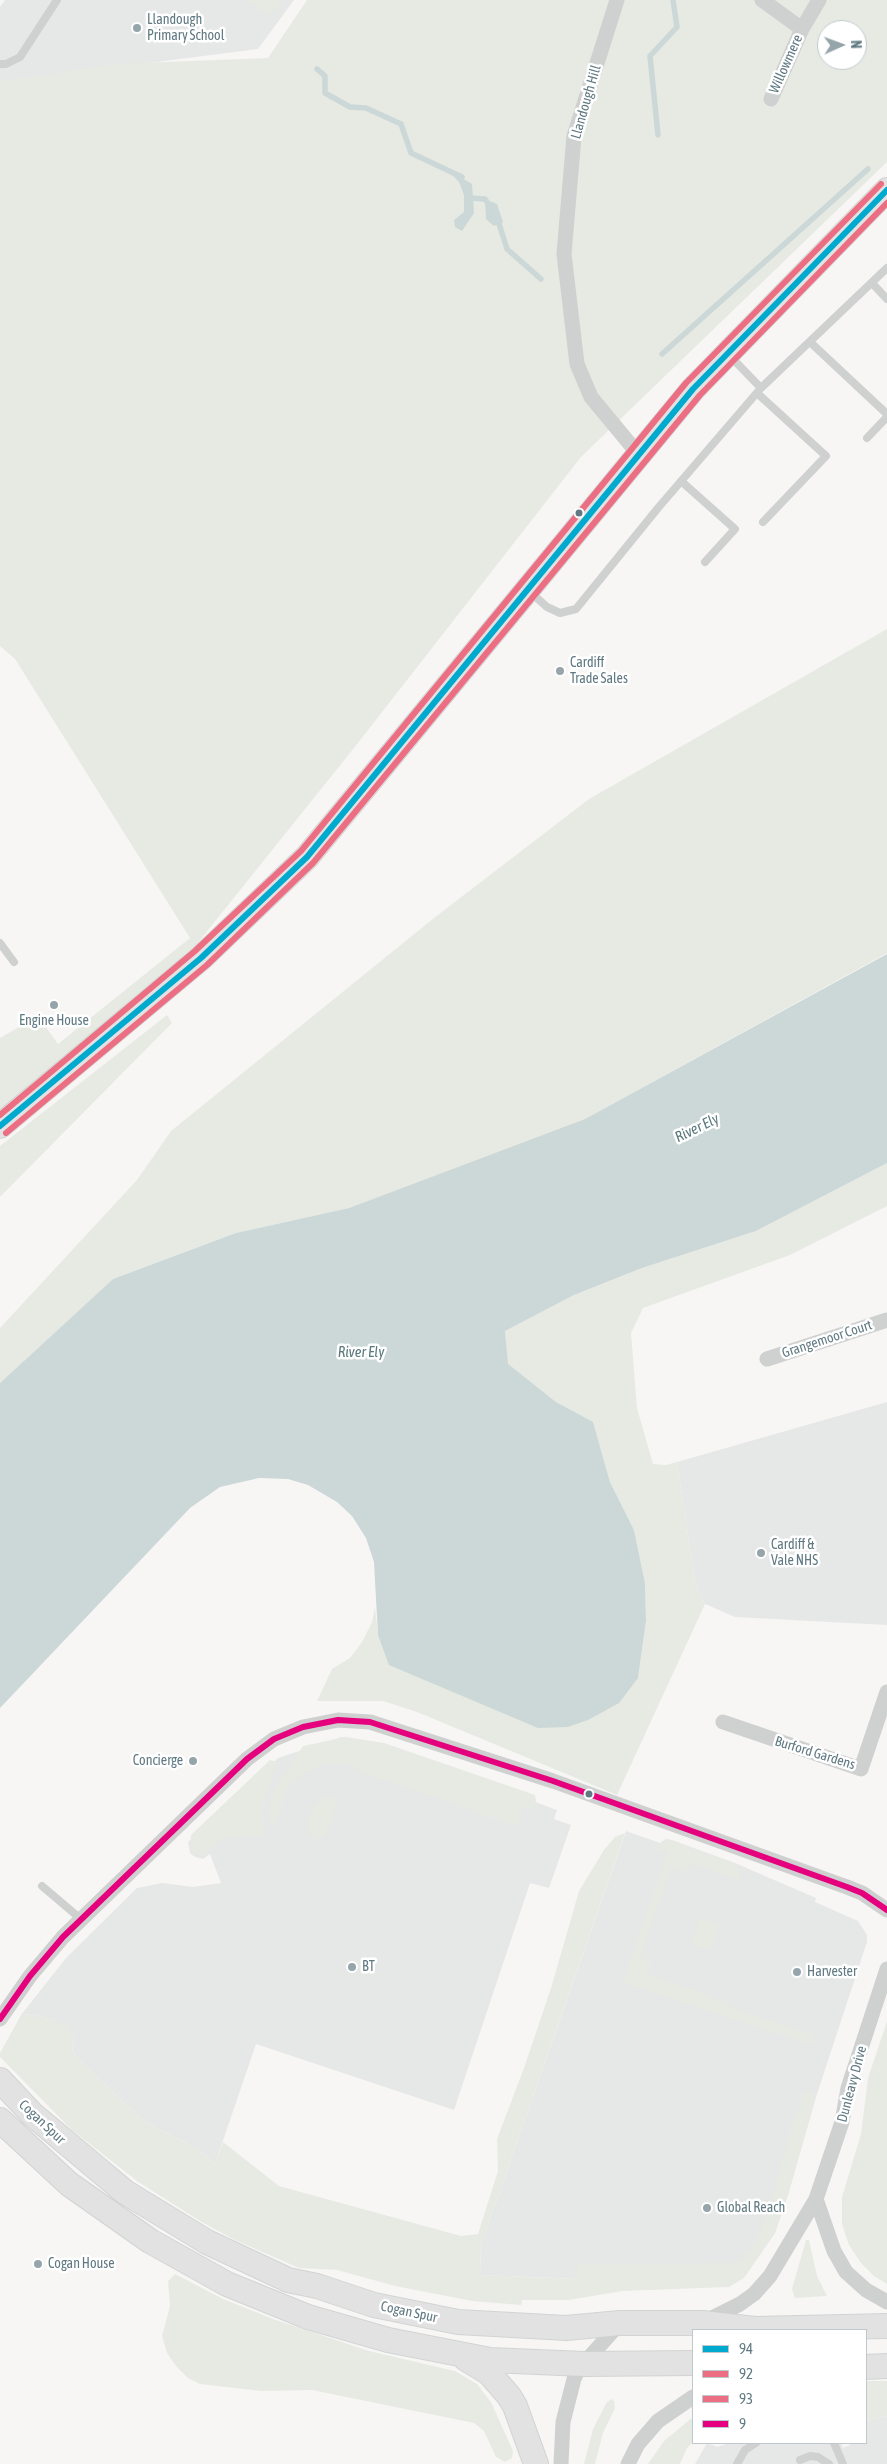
<!DOCTYPE html>
<html>
<head>
<meta charset="utf-8">
<style>
  body { margin:0 }
  #map { position:relative; width:887px; height:2464px; overflow:hidden; background:#f7f6f5; font-family:"Asap Condensed",sans-serif }
  canvas { display:block }
  .legend { position:absolute; left:692px; top:2329px; width:175px; height:115px; box-sizing:border-box; background:#fff; border:1px solid #bfc9cd; margin:0; padding:6px 9px; list-style:none; font-size:15px; color:#607982 }
  .legend li { display:flex; align-items:center; gap:10px; height:25px }
  .legend b { width:25px; border:1px solid #bfc9cd }
  .north { position:absolute; left:817px; top:20px; width:50px; height:50px; box-sizing:border-box; background:#fff; border:1px solid #bfc9cd; border-radius:50%; rotate:88deg; font-size:14px; font-weight:700; line-height:20px; text-align:center; color:#607982 }
  .north::after { content:''; display:block; margin:auto; width:18px; height:22px; background:#95a5aa; clip-path:polygon(50% 0,100% 100%,50% 72%,0 100%) }
</style>
</head>
<body>
<div id="map">
<canvas width="887" height="2464"></canvas>
<ul class="legend">
<li><b style="height:6px;background:#00a9ce"></b>94</li>
<li><b style="height:6px;background:#eb6e82"></b>92</li>
<li><b style="height:6px;background:#eb6e82"></b>93</li>
<li><b style="height:6px;background:#e5007d"></b>9</li>
</ul>
<div class="north">N</div>
</div>
<script>
const ctx = document.querySelector('canvas').getContext('2d');
ctx.lineJoin = 'round';
function fillPath(path, color) {
  ctx.fillStyle = color;
  ctx.fill(path, 'evenodd');
}
function toPath(rows) {
  const path = new Path2D();
  for (const r of rows) {
    path.moveTo(r[0], r[1]);
    for (let i = 2; i < r.length; i += 2) path.lineTo(r[i], r[i + 1]);
  }
  return path;
}
function stroke(path, color, width, dash) {
  ctx.strokeStyle = color;
  ctx.lineWidth = width;
  ctx.lineCap = dash ? 'butt' : 'round';
  ctx.setLineDash(dash || []);
  ctx.stroke(path);
}
function drawText(font, color, halo, rows, align = 'center') {
  ctx.font = font + ' "Asap Condensed",sans-serif';
  ctx.lineWidth = 5;
  ctx.setLineDash([]);
  ctx.textBaseline = 'middle';
  ctx.strokeStyle = halo;
  ctx.fillStyle = color;
  for (const [text, x, y, turn = 0] of rows) {
    ctx.save();
    ctx.translate(x, y);
    ctx.rotate((+turn || 0) * Math.PI / 180);
    ctx.textAlign = isNaN(turn) ? turn : align;
    if (halo) ctx.strokeText(text, 0, 0);
    ctx.fillText(text, 0, 0);
    ctx.restore();
  }
}
fillPath(toPath([
  [5,0,294,0,258,49,0,82,0,7],
  [887,1402,887,1625,735,1617,705,1604,695,1582,677,1462],
  [341,1737,375,1742,557,1810,554,1819,571,1825,549,1888,530,1883,454,2110,256,2044,215,2164,198,2149,142,2120,80,2060,72,2051,74,2039,55,2021,32,2014,21,2015,66,1958,137,1888,162,1883,193,1887,221,1883,210,1854,203,1859,195,1857,190,1853,188,1842,278,1758],
  [626,1831,660,1843,666,1839,672,1840,735,1863,816,1898,815,1902,858,1921,867,1935,867,1942,816,2097,788,2195,775,2233,750,2269,577,2279,480,2275,481,2245],
  [887,2416,887,2464,695,2464,707,2443,717,2447,729,2443,841,2443,843,2448,850,2445,849,2443,866,2443,866,2421]
]), '#e6e8e7');
fillPath(toPath([
  [247,0,282,0,269,17],
  [307,0,887,0,887,162,581,457,354,748,196,945,38,1085,0,1113,0,1038,38,1016,58,1044,190,938,15,659,0,646,0,82,113,64,268,58],
  [827,30,857,30,857,60,827,60],
  [887,629,887,953,585,1119,349,1208,236,1233,113,1279,0,1383,0,1328,137,1180,171,1131,434,918,589,799],
  [167,1015,172,1023,0,1197,0,1146],
  [887,1163,887,1206,790,1255,643,1308,631,1333,637,1408,653,1464,666,1465,677,1462,695,1582,705,1604,617,1795,417,1712,383,1701,317,1701,332,1669,350,1658,362,1642,372,1622,375,1607,378,1635,638,1678,646,1622,645,1583,634,1530,610,1482,593,1423,556,1402,507,1364,505,1331,574,1295,642,1268,756,1231],
  [346,1737,384,1743,535,1795,536,1801,533,1810,523,1807,517,1826,361,1772,348,1764,334,1764,318,1766,305,1773,287,1789,275,1824,272,1825,270,1823,269,1809,273,1792,303,1746],
  [270,1760,277,1762,262,1809,264,1835,254,1838,242,1835,222,1839,202,1856,190,1851,191,1835],
  [327,1795,335,1798,337,1803,329,1829,322,1838,313,1839,309,1833,309,1815,317,1803],
  [625,1833,481,2245,480,2275,576,2279,578,2264,738,2263,752,2247,768,2216,787,2142,804,2093,812,2092,816,2097,788,2195,775,2233,744,2278,729,2287,623,2291,568,2300,522,2300,521,2305,472,2301,395,2286,337,2270,299,2268,235,2240,200,2221,137,2181,72,2130,0,2057,0,2053,21,2015,32,2014,55,2021,69,2026,74,2039,72,2051,80,2060,142,2120,198,2149,215,2164,223,2142,279,2186,461,2236,478,2234,498,2171,497,2139,524,2068,551,1988,579,1891,604,1850,615,1837],
  [666,1839,735,1863,740,1872,738,1879,690,1863,686,1873,671,1868,640,1957,651,1961,646,1974,726,2002,727,2006,815,2035,812,2044,623,1983,668,1852,655,1848],
  [700,1918,719,1924,711,1950,692,1943],
  [887,2021,887,2284,874,2276,861,2263,849,2245,842,2224,842,2197,861,2134,868,2078],
  [806,2240,809,2240,817,2276,827,2296,795,2298,792,2289],
  [175,2274,223,2299,273,2319,369,2351,455,2371,477,2384,491,2402,513,2451,512,2458,505,2462,496,2457,484,2431,474,2423,312,2390,261,2391,200,2384,188,2378,176,2366,167,2353,162,2336,170,2306,168,2281],
  [866,2381,887,2381,887,2416,866,2421],
  [612,2399,614,2401,615,2408,603,2433,595,2464,584,2464,593,2429,607,2402],
  [693,2417,693,2442,687,2448,680,2464,648,2464,664,2441]
]), '#e7eae3');
fillPath(toPath([
  [448,170,472,184,474,213,462,231,455,227,454,220,464,212,464,195,459,182],
  [485,199,497,204,503,222,494,226,486,219],
  [887,954,887,1163,756,1231,642,1268,574,1295,505,1331,508,1364,556,1402,593,1422,610,1482,634,1530,645,1583,646,1621,638,1678,619,1703,588,1720,568,1727,538,1728,389,1665,378,1635,374,1562,366,1538,352,1516,337,1502,308,1485,288,1479,259,1478,220,1487,190,1508,0,1708,0,1383,113,1279,236,1233,349,1208,585,1119]
]), '#ccd7d8');
stroke(toPath([
  [317,69,325,76,325,93,350,107,366,108,401,124,411,153,462,177],
  [658,135,650,56,677,27,673,0],
  [468,195,469,198,485,199,489,205],
  [497,217,507,249,541,279],
  [662,354,868,169]
]), '#ccd7d8', 5.5);
const primary = toPath([
  [0,1126,201,958,307,857,693,389,887,190],
  [0,2080,32,2114,125,2192,207,2242,288,2280,317,2286,374,2305,458,2322,566,2328,620,2323,703,2323,755,2329,887,2326],
  [0,2120,69,2184,150,2241,227,2284,308,2317,388,2340,490,2360,584,2364,693,2363],
  [466,2359,489,2373,509,2396,515,2406,536,2464],
  [866,2367,887,2366]
]);
stroke(primary, '#d2d4d4', 26);
stroke(toPath([
  [0,64,6,64,20,57,57,0],
  [872,283,887,299],
  [810,342,887,414],
  [729,355,761,388,887,268],
  [757,393,826,456,763,522],
  [867,438,887,417],
  [681,481,735,529,705,562],
  [529,591,547,607,560,613,576,609,658,508,761,388],
  [0,943,14,962],
  [42,1886,82,1920],
  [834,2443,843,2464],
  [800,2460,810,2456,818,2457,829,2464],
  [737,2464,745,2450,756,2443]
]), '#cfd0d0', 8);
stroke(toPath([
  [617,0,574,136,564,254,577,364,591,397,639,455],
  [762,0,802,29],
  [771,99,802,29,819,0],
  [767,1359,887,1320],
  [723,1722,861,1769,887,1692],
  [0,2019,30,1976,63,1937,247,1759,274,1739,303,1727,338,1720,370,1722,553,1781,847,1887,862,1893,887,1910],
  [816,2199,834,2251,846,2272,866,2290,887,2302],
  [704,2322,740,2304,754,2294,770,2276,816,2199,842,2122,848,2088,887,1969],
  [561,2464,563,2422,574,2379,578,2370,620,2323],
  [628,2464,638,2444,658,2421,693,2397]
]), '#cfd0d0', 15);
stroke(primary, '#e2e2e2', 24);
stroke(toPath([
  [0,1126,201,958,307,857,693,389,887,190]
]), '#00a9ce', 6);
stroke(toPath([
  [6,1133,207,965,313,863,700,395,887,203]
]), '#eb6e82', 6);
stroke(toPath([
  [0,1115,195,951,301,851,686,383,881,184]
]), '#eb6e82', 6);
stroke(toPath([
  [0,2019,30,1976,63,1937,247,1759,274,1739,303,1727,338,1720,370,1722,553,1781,847,1887,862,1893,887,1910]
]), '#e5007d', 6);
for (const [x, y, r, color] of [
  [137,28,5,"#95a5aa"],
  [579,513,4.5,"#607982"],
  [560,671,5,"#95a5aa"],
  [54,1005,5,"#95a5aa"],
  [761,1553,5,"#95a5aa"],
  [193,1761,5,"#95a5aa"],
  [589,1794,4.5,"#607982"],
  [352,1967,5,"#95a5aa"],
  [797,1972,5,"#95a5aa"],
  [707,2208,5,"#95a5aa"],
  [38,2264,5,"#95a5aa"]
]) {
  const dot = new Path2D();
  dot.arc(x, y, r, 0, 2 * Math.PI);
  ctx.fillStyle = color;
  ctx.fill(dot);
  stroke(dot, '#fff', 2);
}
drawText('14px', '#607982', '#fff', [
  ["Llandough",147,20],
  ["Primary School",147,36],
  ["Cardiff",570,663],
  ["Trade Sales",570,679],
  ["Engine House",54,1021,"center"],
  ["Cardiff &",771,1545],
  ["Vale NHS",771,1561],
  ["Concierge",183,1761,"right"],
  ["BT",362,1967],
  ["Harvester",807,1972],
  ["Global Reach",717,2208],
  ["Cogan House",48,2264]
], 'left');
drawText('14px', '#607982', '#fff', [
  ["Willowmere",786,64,-66],
  ["Llandough Hill",586,102,-74],
  ["Grangemoor Court",827,1339,-18],
  ["Burford Gardens",815,1753,17],
  ["Dunleavy Drive",852,2084,-75],
  ["Cogan Spur",42,2122,43],
  ["Cogan Spur",409,2312,12]
]);
drawText('italic 15px', '#5a797d', '#fff', [
  ["River Ely",697,1128,-26],
  ["River Ely",361,1352]
]);
</script>
</body>
</html>
